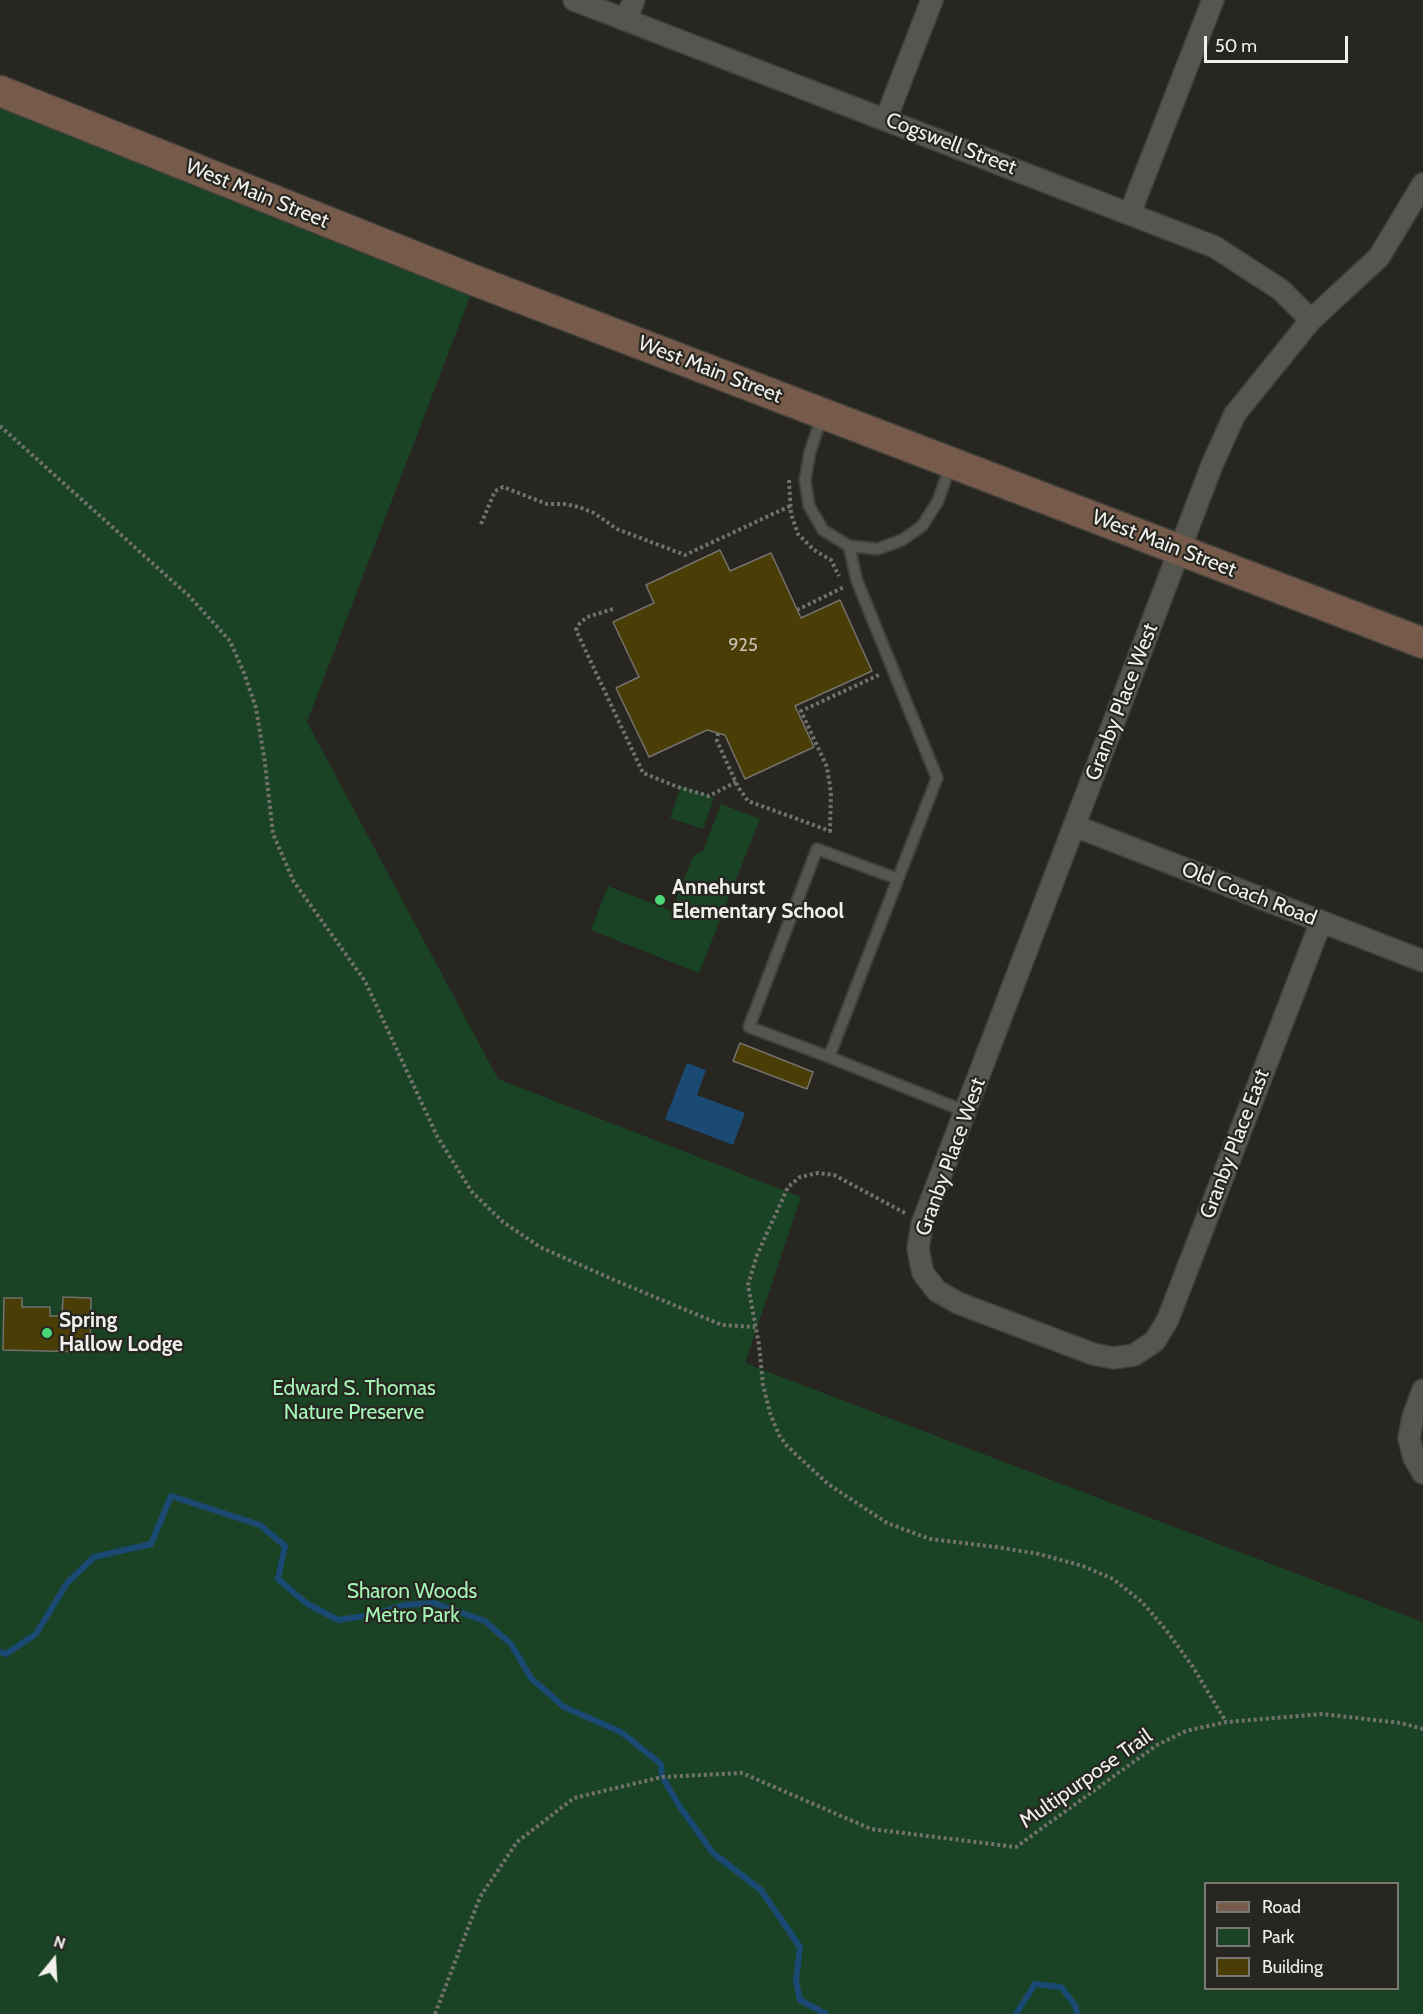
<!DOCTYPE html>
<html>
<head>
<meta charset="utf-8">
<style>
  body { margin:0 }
  #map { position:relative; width:1423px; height:2014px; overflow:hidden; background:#272621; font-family:Cabin,sans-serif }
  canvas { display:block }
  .legend { position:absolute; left:1204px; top:1882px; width:195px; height:108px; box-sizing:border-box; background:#272621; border:2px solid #787773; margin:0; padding:8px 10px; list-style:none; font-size:18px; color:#f1f0ed }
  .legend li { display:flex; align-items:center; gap:12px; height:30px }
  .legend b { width:30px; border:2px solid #787773 }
  .north { position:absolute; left:24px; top:1930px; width:60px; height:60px; -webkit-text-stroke:4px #272621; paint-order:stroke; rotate:18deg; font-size:16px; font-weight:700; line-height:24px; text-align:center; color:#f1f0ed }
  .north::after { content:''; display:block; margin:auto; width:21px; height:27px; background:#f1f0ed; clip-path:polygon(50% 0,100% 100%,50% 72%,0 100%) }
  .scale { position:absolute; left:1204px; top:36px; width:144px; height:27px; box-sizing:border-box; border:3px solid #f1f0ed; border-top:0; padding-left:8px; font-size:18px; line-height:21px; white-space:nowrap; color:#f1f0ed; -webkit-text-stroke:4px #272621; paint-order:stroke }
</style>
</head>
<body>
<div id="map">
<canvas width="1423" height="2014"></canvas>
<ul class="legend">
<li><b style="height:8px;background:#775b4a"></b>Road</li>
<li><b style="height:16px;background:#1a4325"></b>Park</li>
<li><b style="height:16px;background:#4a3d06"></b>Building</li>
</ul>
<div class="north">N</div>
<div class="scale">50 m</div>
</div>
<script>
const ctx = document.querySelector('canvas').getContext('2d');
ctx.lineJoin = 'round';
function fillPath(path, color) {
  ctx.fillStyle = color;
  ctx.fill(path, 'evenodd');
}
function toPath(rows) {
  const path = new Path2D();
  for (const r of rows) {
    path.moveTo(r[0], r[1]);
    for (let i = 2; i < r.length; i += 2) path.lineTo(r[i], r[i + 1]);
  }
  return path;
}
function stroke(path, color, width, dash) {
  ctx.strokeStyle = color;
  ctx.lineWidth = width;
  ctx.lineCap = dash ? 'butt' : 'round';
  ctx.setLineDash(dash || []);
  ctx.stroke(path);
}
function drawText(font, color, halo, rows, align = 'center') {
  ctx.font = font + ' Cabin,sans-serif';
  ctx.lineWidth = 4.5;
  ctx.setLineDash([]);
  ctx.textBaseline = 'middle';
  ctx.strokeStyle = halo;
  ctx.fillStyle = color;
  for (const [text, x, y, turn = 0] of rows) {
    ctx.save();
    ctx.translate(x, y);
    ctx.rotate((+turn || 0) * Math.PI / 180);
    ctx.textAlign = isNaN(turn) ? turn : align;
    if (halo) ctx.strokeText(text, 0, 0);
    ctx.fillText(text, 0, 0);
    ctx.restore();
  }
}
fillPath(toPath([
  [0,91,476,281,307,722,498,1079,801,1197,745,1363,1423,1622,1423,2014,0,2014],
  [1206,1884,1398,1884,1398,1988,1206,1988],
  [681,786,714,798,703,829,670,818],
  [721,804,760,819,699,973,591,930,608,886,672,911,693,856,703,851]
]), '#1a4325');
fillPath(toPath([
  [687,1063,706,1070,697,1095,745,1113,733,1145,665,1119]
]), '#1a4974');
stroke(toPath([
  [0,1652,6,1654,36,1634,67,1583,94,1557,151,1544,171,1496,260,1525,285,1546,278,1579,306,1603,338,1620,371,1615,404,1605,434,1603,485,1621,511,1644,531,1678,564,1707,621,1732,661,1764,662,1775],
  [664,1780,680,1807,713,1853,761,1890,800,1947,796,1981,800,2000,826,2014],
  [1016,2014,1035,1984,1061,1987,1075,2005,1077,2014]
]), '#1a4974', 6);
const building = toPath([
  [720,550,730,571,771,553,801,618,840,600,872,671,795,706,814,747,745,779,725,735,707,730,649,757,616,688,639,677,613,622,654,603,646,585,720,550],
  [740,1043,813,1072,807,1089,733,1061,740,1043],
  [63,1297,91,1298,90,1352,3,1350,4,1298,22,1298,22,1307,50,1307,50,1316,62,1316,63,1297]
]);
fillPath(building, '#4a3d06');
stroke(building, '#74726c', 1.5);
const lane = toPath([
  [822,416,810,452,805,480,809,506,823,530,849,546,878,549,902,540,922,526,938,501,951,463],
  [849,546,857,581,937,778,829,1057,967,1112],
  [829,1057,749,1027,817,849,898,879]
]);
const street = toPath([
  [574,0,1215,247,1281,290,1311,320],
  [626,19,634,0],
  [886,119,932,0],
  [1130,213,1213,0],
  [1075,826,1423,961],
  [1321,922,1168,1319,1155,1341,1134,1355,1114,1358,1093,1354,958,1303,937,1291,923,1273,918,1249,922,1224,1212,465,1235,414,1311,320,1379,257,1423,184],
  [1423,1390,1413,1417,1409,1438,1414,1458,1423,1473]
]);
const secondary = toPath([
  [0,91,476,281,1423,643]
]);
stroke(lane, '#42403c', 14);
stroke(street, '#42403c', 24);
stroke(secondary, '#42403c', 33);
stroke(toPath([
  [0,426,189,596,230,641,244,673,256,708,265,763,273,834,294,882,365,981,437,1136,472,1192,503,1222,540,1247,621,1283,722,1325,755,1327],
  [789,480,791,514,798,534,814,550,831,560,839,576],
  [481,524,495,491,503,487,547,504,564,504,579,507,594,513,617,529,685,555,790,506],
  [613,609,587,617,580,623,576,630,643,773,678,787,709,796,736,782],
  [797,610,844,587],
  [718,733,717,741,738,787,748,801,830,831,831,793,827,767,801,711,881,674],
  [905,1213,834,1175,818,1173,800,1177,788,1187,757,1255,748,1285,759,1345,763,1385,770,1413,779,1435,787,1446,828,1484,887,1523,930,1539,996,1547,1039,1554,1083,1566,1113,1579,1142,1602,1166,1630,1193,1667,1226,1722],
  [435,2014,480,1897,517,1842,574,1798,662,1777,742,1773,871,1829,1016,1847,1157,1745,1186,1731,1226,1722,1322,1714,1401,1723,1423,1729]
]), '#72716c', 4, [3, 3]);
stroke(lane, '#57554f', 10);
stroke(street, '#57554f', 21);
stroke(secondary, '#775b4a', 30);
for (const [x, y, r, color] of [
  [660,900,6,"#4ad778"],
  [47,1333,6,"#4ad778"]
]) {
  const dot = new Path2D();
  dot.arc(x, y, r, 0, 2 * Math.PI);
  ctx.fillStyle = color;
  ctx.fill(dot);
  stroke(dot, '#272621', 2);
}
drawText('18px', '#c7c3b3', null, [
  ["925",743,646]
]);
drawText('21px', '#f1f0ed', '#272621', [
  ["Cogswell Street",951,144,21],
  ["West Main Street",257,194,22],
  ["West Main Street",710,370,21],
  ["West Main Street",1164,544,21],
  ["Granby Place West",1122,702,-69],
  ["Old Coach Road",1249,894,21],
  ["Granby Place East",1235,1144,-69],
  ["Granby Place West",951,1157,-70],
  ["Multipurpose Trail",1086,1779,-35]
]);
drawText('bold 21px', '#f1f0ed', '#272621', [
  ["Annehurst",672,888],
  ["Elementary School",672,912],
  ["Spring",59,1321],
  ["Hallow Lodge",59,1345]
], 'left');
drawText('21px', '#a3f5b5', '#272621', [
  ["Edward S. Thomas",354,1389],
  ["Nature Preserve",354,1413],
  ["Sharon Woods",412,1592],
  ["Metro Park",412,1616]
]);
</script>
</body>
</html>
